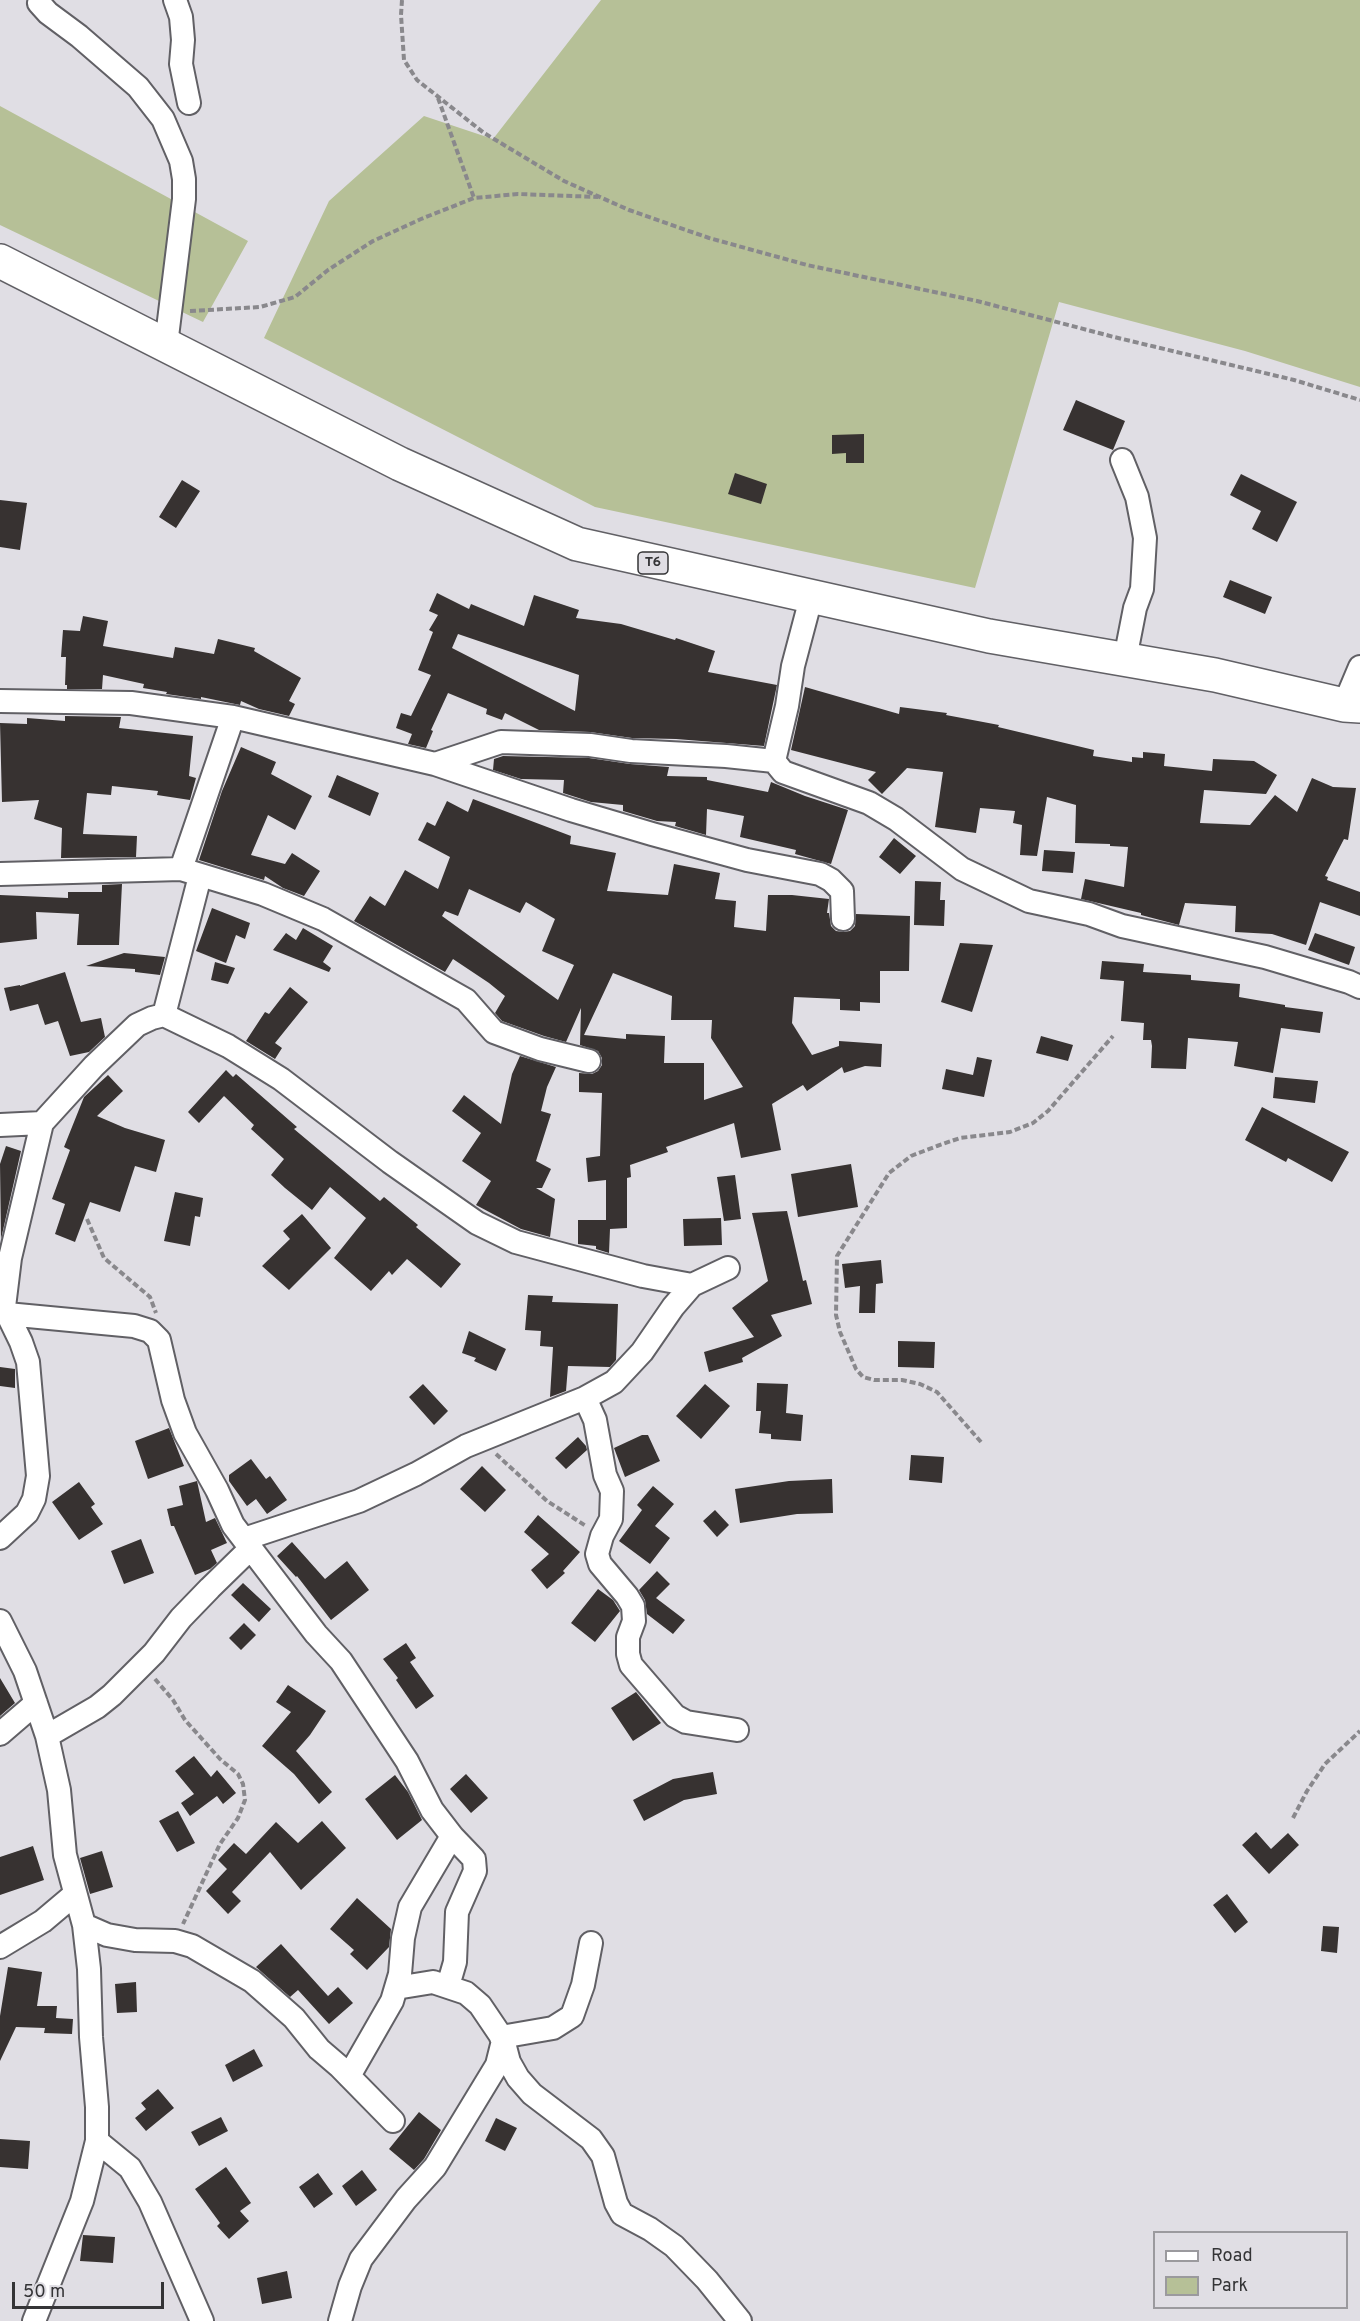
<!DOCTYPE html>
<html>
<head>
<meta charset="utf-8">
<style>
  body { margin:0 }
  #map { position:relative; width:1360px; height:2321px; overflow:hidden; background:#e0dee4; font-family:Overpass,sans-serif }
  canvas { display:block }
  .legend { position:absolute; left:1153px; top:2231px; width:195px; height:78px; box-sizing:border-box; background:#e0dee4; border:2px solid #9b9a9e; margin:0; padding:8px 10px; list-style:none; font-size:18px; color:#343436 }
  .legend li { display:flex; align-items:center; gap:12px; height:30px }
  .legend b { width:30px; border:2px solid #9b9a9e }
  .scale { position:absolute; left:12px; top:2282px; width:152px; height:27px; box-sizing:border-box; border:3px solid #343436; border-top:0; padding-left:8px; font-size:18px; line-height:21px; white-space:nowrap; color:#343436; -webkit-text-stroke:4px #e0dee4; paint-order:stroke }
</style>
</head>
<body>
<div id="map">
<canvas width="1360" height="2321"></canvas>
<ul class="legend">
<li><b style="height:8px;background:#fff"></b>Road</li>
<li><b style="height:16px;background:#b6c097"></b>Park</li>
</ul>
<div class="scale">50 m</div>
</div>
<script>
const ctx = document.querySelector('canvas').getContext('2d');
ctx.lineJoin = 'round';
function fillPath(path, color) {
  ctx.fillStyle = color;
  ctx.fill(path, 'evenodd');
}
function toPath(rows) {
  const path = new Path2D();
  for (const r of rows) {
    path.moveTo(r[0], r[1]);
    for (let i = 2; i < r.length; i += 2) path.lineTo(r[i], r[i + 1]);
  }
  return path;
}
function stroke(path, color, width, dash) {
  ctx.strokeStyle = color;
  ctx.lineWidth = width;
  ctx.lineCap = dash ? 'butt' : 'round';
  ctx.setLineDash(dash || []);
  ctx.stroke(path);
}
function drawText(font, color, halo, rows, align = 'center') {
  ctx.font = font + ' Overpass,sans-serif';
  ctx.lineWidth = 6;
  ctx.setLineDash([]);
  ctx.textBaseline = 'middle';
  ctx.strokeStyle = halo;
  ctx.fillStyle = color;
  for (const [text, x, y, turn = 0] of rows) {
    ctx.save();
    ctx.translate(x, y);
    ctx.rotate((+turn || 0) * Math.PI / 180);
    ctx.textAlign = isNaN(turn) ? turn : align;
    if (halo) ctx.strokeText(text, 0, 0);
    ctx.fillText(text, 0, 0);
    ctx.restore();
  }
}
fillPath(toPath([
  [601,0,1360,0,1360,387,1245,351,1059,302,975,588,595,507,264,338,329,201,424,116,493,139],
  [0,106,248,241,203,322,0,225]
]), '#b6c097');
fillPath(toPath([
  [1076,400,1125,421,1113,450,1063,430],
  [864,434,864,463,846,463,846,453,832,454,832,435],
  [735,473,767,484,761,504,728,494],
  [1241,474,1297,502,1277,542,1252,529,1261,511,1230,495],
  [182,480,200,491,176,528,159,517],
  [0,500,27,503,20,550,0,547],
  [1230,580,1272,597,1265,614,1223,597],
  [437,593,469,609,471,604,524,626,534,595,579,610,576,618,621,624,675,640,676,638,715,651,708,672,777,685,764,746,676,739,632,738,590,732,539,730,505,713,502,720,486,714,487,709,448,693,431,730,433,731,426,748,408,744,412,734,396,728,401,713,411,716,431,675,418,670,433,632,429,630,438,615,429,611],
  [458,634,579,675,575,711,452,648],
  [83,616,108,621,103,646,173,658,175,647,214,654,218,639,255,648,254,651,301,678,289,701,295,704,289,716,259,709,241,701,240,705,201,697,201,699,166,694,167,692,143,688,144,684,103,675,102,689,67,689,67,685,65,685,66,657,61,657,63,630,80,631],
  [805,687,899,714,900,707,947,713,946,715,999,725,998,727,1094,750,1093,756,1132,762,1132,757,1143,758,1143,752,1165,754,1164,766,1212,771,1213,759,1254,761,1277,775,1266,794,1204,790,1200,823,1250,825,1275,795,1297,812,1312,778,1333,787,1356,788,1348,840,1344,839,1325,876,1328,877,1327,880,1360,892,1360,916,1320,902,1306,945,1272,934,1235,932,1236,906,1185,903,1179,925,1141,915,1141,913,1081,899,1085,879,1124,887,1128,847,1110,846,1110,844,1075,843,1076,805,1047,797,1037,856,1020,855,1022,825,1013,823,1015,811,980,808,976,833,935,827,943,772,907,768,882,794,868,780,876,772,791,750],
  [65,716,121,717,119,728,193,736,189,776,196,778,190,800,157,795,158,791,112,786,111,795,87,793,83,834,137,836,136,857,61,858,62,828,34,819,39,800,2,802,0,723,27,724,27,718,65,721],
  [241,747,276,762,271,774,312,796,295,830,268,815,251,855,285,864,292,853,320,871,304,896,283,888,265,876,264,880,199,860,222,791],
  [503,756,589,758,630,764,669,767,667,776,707,777,707,780,768,792,771,782,805,796,848,810,831,864,795,854,796,850,740,837,744,816,707,809,706,835,675,826,676,822,657,821,623,811,623,805,591,802,563,793,564,780,521,779,493,770,494,759],
  [337,775,379,793,370,816,328,797],
  [473,799,571,836,570,844,616,853,607,891,668,895,674,864,720,873,715,899,736,901,734,927,766,931,768,895,792,895,829,899,827,913,829,913,831,926,836,931,843,932,850,931,855,926,856,914,910,916,909,971,880,971,880,1003,860,1002,860,1011,840,1010,840,999,794,997,792,1023,812,1055,839,1046,839,1041,882,1044,881,1067,865,1066,844,1073,842,1067,807,1091,803,1085,772,1104,781,1150,741,1158,734,1123,666,1147,668,1152,630,1165,631,1177,627,1178,627,1228,610,1229,609,1253,596,1249,596,1246,578,1244,578,1220,606,1220,606,1180,588,1182,586,1158,600,1156,602,1093,579,1092,579,1073,592,1074,598,1071,602,1065,602,1058,598,1051,580,1045,581,1008,566,1042,544,1036,502,1021,495,1013,505,996,489,983,453,959,445,972,354,921,370,896,385,906,405,870,438,889,450,857,418,840,427,822,435,826,447,801,468,812],
  [469,889,520,913,526,902,555,919,542,951,574,965,558,1000,442,916,445,911,458,916],
  [613,973,672,996,671,1020,712,1020,711,1038,743,1087,704,1100,704,1063,664,1063,665,1036,626,1034,626,1039,584,1035],
  [894,838,916,856,900,874,879,857],
  [1044,850,1075,852,1073,873,1042,871],
  [915,881,941,882,940,900,945,900,944,926,914,925],
  [122,884,119,945,77,945,79,914,36,912,37,939,0,943,0,895,68,898,68,892,102,892,102,885],
  [212,908,250,923,245,939,236,935,226,963,196,951],
  [303,928,333,946,323,962,331,968,329,972,273,950,286,933,296,940],
  [1315,933,1355,947,1349,965,1308,950],
  [960,943,993,945,972,1012,941,1002],
  [124,953,165,957,160,975,135,972,135,969,86,966],
  [1102,961,1144,964,1143,972,1191,975,1191,980,1240,984,1239,997,1285,1005,1285,1007,1323,1012,1320,1033,1281,1028,1273,1073,1234,1066,1238,1042,1188,1038,1186,1069,1151,1068,1152,1046,1151,1040,1143,1040,1144,1023,1121,1021,1124,981,1100,979],
  [215,962,235,968,228,984,211,980],
  [65,972,81,1022,101,1018,105,1037,89,1052,70,1056,58,1021,45,1025,38,1004,10,1011,4,988,20,985,20,986],
  [290,987,308,1002,275,1043,282,1048,275,1059,246,1041,265,1012,269,1014],
  [1041,1036,1073,1045,1068,1061,1036,1053],
  [520,1056,556,1067,547,1087,541,1111,551,1114,536,1161,551,1169,542,1188,536,1188,555,1199,550,1237,521,1229,476,1205,491,1181,462,1161,481,1133,452,1111,464,1095,501,1124,512,1074],
  [977,1057,992,1060,984,1097,942,1089,946,1069,973,1075],
  [226,1070,233,1077,236,1074,297,1127,294,1129,380,1201,384,1197,418,1225,416,1227,461,1264,441,1288,407,1259,392,1275,389,1271,371,1291,334,1258,366,1218,330,1187,312,1210,285,1188,271,1175,284,1159,251,1129,254,1125,224,1096,199,1123,188,1112],
  [108,1075,123,1091,97,1116,125,1128,165,1140,156,1172,135,1166,120,1212,90,1202,75,1242,55,1234,65,1204,52,1199,70,1150,64,1147,84,1097],
  [1275,1077,1318,1081,1315,1103,1273,1098],
  [1262,1107,1349,1152,1332,1182,1288,1158,1286,1162,1245,1140],
  [6,1146,21,1151,1,1239,0,1164],
  [851,1164,858,1207,798,1217,791,1174],
  [735,1175,741,1219,724,1221,717,1177],
  [175,1192,203,1198,200,1217,195,1216,190,1246,164,1241],
  [787,1211,803,1281,806,1280,812,1304,771,1315,782,1336,742,1358,743,1362,709,1372,704,1352,754,1337,732,1308,768,1281,752,1213],
  [302,1214,331,1248,289,1290,262,1266,290,1239,283,1231],
  [721,1218,722,1245,684,1246,683,1219],
  [881,1260,883,1283,876,1284,875,1313,859,1313,860,1286,845,1288,842,1264],
  [528,1295,553,1296,552,1302,618,1304,616,1360,610,1367,568,1366,566,1391,550,1397,553,1347,540,1346,541,1331,525,1330],
  [469,1331,506,1349,496,1371,474,1361,476,1358,462,1353],
  [898,1341,935,1342,934,1368,898,1367],
  [0,1367,15,1369,15,1388,0,1386],
  [757,1383,788,1384,786,1413,803,1415,801,1441,771,1439,771,1434,759,1433,761,1411,756,1411],
  [423,1384,448,1411,434,1425,409,1397],
  [705,1384,730,1406,701,1439,676,1416],
  [169,1428,184,1466,148,1479,135,1441],
  [642,1435,648,1435,660,1461,625,1477,614,1448],
  [578,1437,586,1446,587,1450,566,1469,555,1458],
  [911,1455,944,1457,942,1483,909,1480],
  [251,1459,266,1479,270,1476,287,1500,267,1514,256,1499,247,1506,229,1481,229,1475],
  [482,1466,506,1490,485,1512,460,1489],
  [832,1479,833,1513,797,1514,740,1523,735,1489,789,1481],
  [197,1481,206,1522,215,1518,227,1543,211,1550,217,1563,210,1569,195,1575,174,1526,171,1526,167,1509,183,1505,179,1486],
  [79,1482,95,1504,91,1507,103,1524,79,1540,52,1502],
  [653,1486,674,1504,655,1526,670,1538,650,1564,619,1541,642,1510,637,1505],
  [715,1510,729,1525,717,1537,703,1521],
  [538,1515,580,1552,563,1571,565,1573,547,1589,531,1570,549,1554,524,1532],
  [141,1539,154,1573,124,1584,111,1551],
  [292,1542,325,1579,347,1561,369,1590,331,1620,297,1576,296,1577,277,1556],
  [657,1571,670,1584,656,1598,685,1620,673,1634,647,1614,645,1600,639,1590],
  [243,1583,271,1609,259,1622,231,1595],
  [598,1589,613,1600,620,1611,595,1642,571,1623],
  [244,1623,256,1635,241,1650,229,1638],
  [406,1643,416,1658,410,1662,434,1696,416,1709,396,1680,398,1678,383,1659],
  [0,1678,15,1703,0,1716],
  [288,1685,326,1711,310,1735,296,1751,332,1792,319,1804,294,1774,262,1746,291,1712,276,1702],
  [636,1692,661,1723,633,1741,611,1708],
  [194,1756,211,1777,217,1770,236,1793,223,1804,217,1796,190,1816,181,1803,194,1794,175,1771],
  [713,1772,717,1794,684,1800,644,1821,633,1800,673,1779],
  [466,1774,488,1798,471,1813,450,1789],
  [395,1775,408,1792,422,1820,397,1840,365,1799],
  [178,1811,195,1843,177,1852,159,1821],
  [322,1821,346,1848,301,1890,270,1852,232,1892,241,1901,228,1914,206,1891,227,1869,218,1860,234,1843,246,1854,276,1822,298,1843],
  [1256,1832,1271,1849,1288,1833,1299,1845,1269,1874,1242,1845],
  [33,1846,44,1880,0,1895,0,1857],
  [102,1851,113,1887,90,1894,80,1858],
  [1227,1894,1248,1922,1235,1933,1213,1905],
  [357,1898,391,1929,389,1947,367,1970,350,1954,354,1950,330,1929],
  [1323,1926,1339,1927,1337,1953,1321,1951],
  [281,1944,328,1996,338,1987,353,2003,329,2024,298,1990,290,1997,256,1967],
  [8,1967,42,1972,37,2006,57,2006,56,2018,73,2019,72,2034,44,2033,45,2028,16,2027,0,2061,0,2016],
  [136,1982,137,2012,117,2013,115,1984],
  [254,2049,263,2066,233,2082,225,2065],
  [158,2089,174,2108,146,2131,135,2118,146,2109,141,2103],
  [419,2112,441,2130,424,2159,414,2170,389,2149],
  [221,2117,228,2131,199,2146,191,2132],
  [496,2118,517,2128,505,2151,485,2141],
  [0,2139,30,2141,28,2169,0,2167],
  [226,2167,251,2203,240,2211,249,2221,229,2239,217,2226,220,2223,195,2189],
  [362,2170,377,2190,356,2206,342,2186],
  [318,2173,333,2194,314,2208,299,2187],
  [83,2235,115,2237,113,2263,80,2261],
  [287,2271,292,2298,262,2304,257,2278]
]), '#373231');
const minor = toPath([
  [40,0,39,3,48,13,79,36,138,87,163,119,181,161,184,179,184,199,166,345],
  [175,0,181,17,183,40,181,64,189,103],
  [1122,460,1137,497,1145,538,1142,589,1135,608,1125,659],
  [811,598,793,666,787,706,774,761,783,772,869,803,896,819,962,869,1029,901,1089,914,1122,926,1265,957,1349,982,1360,987],
  [0,701,131,703,233,717,435,764,501,742,590,745,631,751,726,756,774,761],
  [1344,705,1360,667],
  [435,764,571,810,652,834,747,860,820,874,831,880,842,891,843,919],
  [181,869,233,717],
  [0,874,181,869,263,894,323,919,466,1000,494,1032,540,1049,589,1061],
  [164,1015,200,876],
  [0,1125,42,1123,94,1066,137,1025,152,1018,164,1015,228,1046,281,1079,390,1162,477,1223,516,1242,643,1276,692,1285],
  [7,1314,134,1326,150,1331,159,1340,173,1400,185,1433,217,1490,233,1525,316,1634,341,1661,407,1761,432,1810,452,1836,474,1859,475,1871,457,1912,455,1962,448,1986],
  [585,1398,595,1420,605,1475,612,1491,611,1519,602,1536,597,1554,600,1564,627,1596,633,1606,634,1621,628,1637,628,1654,631,1665,675,1716,686,1722,737,1730],
  [0,1538,27,1513,34,1499,38,1476,28,1362,21,1342,4,1307,10,1258,42,1123],
  [244,1539,359,1501,416,1474,466,1446,585,1398,614,1382,642,1352,673,1307,692,1285,728,1268],
  [0,1621,25,1671,47,1736,59,1790,65,1855,84,1925,89,1969,91,2037,97,2107,97,2141,82,2201,34,2321],
  [0,1734,36,1703],
  [47,1736,97,1707,112,1695,154,1653,181,1618,210,1588,251,1548],
  [84,1925,107,1935,135,1940,175,1941,192,1946,252,1981,294,2018,319,2049,340,2067,393,2121],
  [0,1947,43,1921,75,1894],
  [396,1988,433,1982,466,1993,480,2005,503,2039,509,2062,518,2078,532,2094,591,2139,603,2156,616,2203,622,2214,650,2229,674,2246,707,2280,740,2321],
  [501,2037,553,2028,572,2016,583,1985,591,1943],
  [349,2076,392,2001,400,1974,403,1938,410,1907,452,1836],
  [97,2141,130,2168,150,2202,202,2321],
  [340,2321,350,2286,361,2259,406,2199,435,2167,497,2065,503,2041]
]);
const highway = toPath([
  [0,261,400,464,577,544,989,636,1215,675,1344,705,1360,706]
]);
stroke(minor, '#616065', 26);
stroke(highway, '#616065', 36);
stroke(toPath([
  [402,0,401,15,404,60,417,80,484,133,564,181,629,210,709,238,807,265,977,301,1114,337,1294,380,1360,400],
  [438,98,474,198],
  [190,311,260,307,295,297,328,270,373,241,421,219,474,198,518,194,598,197],
  [87,1219,104,1258,150,1297,156,1313],
  [981,1442,937,1392,920,1384,902,1380,874,1380,863,1377,856,1369,840,1332,836,1315,837,1256,889,1173,911,1156,937,1146,960,1138,1010,1132,1033,1123,1048,1111,1113,1036],
  [496,1454,547,1501,586,1526],
  [155,1679,173,1700,185,1720,220,1759,238,1774,243,1784,245,1800,238,1818,220,1844,183,1924],
  [1293,1818,1307,1791,1325,1764,1360,1731]
]), '#89888c', 4, [6, 3]);
stroke(minor, '#fff', 22);
stroke(highway, '#fff', 33);
for (const [x, y, w] of [
  [653,563,30]
]) {
  const box = new Path2D();
  box.roundRect(x - w / 2, y - 11, w, 22, 4.5);
  ctx.fillStyle = '#e0dee4';
  ctx.fill(box);
  stroke(box, '#343436', 1.5);
}
drawText('bold 14px', '#343436', null, [
  ["T6",653,563]
]);
</script>
</body>
</html>
